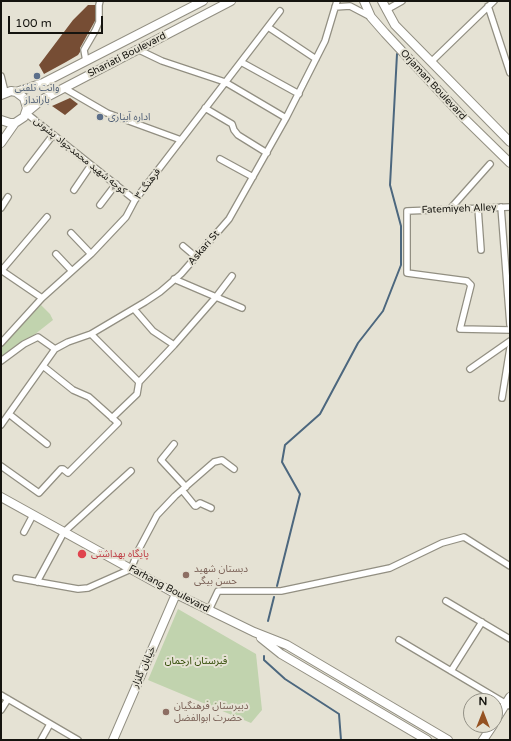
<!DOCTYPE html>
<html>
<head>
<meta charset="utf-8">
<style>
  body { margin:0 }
  #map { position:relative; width:511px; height:741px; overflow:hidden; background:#e5e2d4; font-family:"Varela Round",sans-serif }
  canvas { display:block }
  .frame { position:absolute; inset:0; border:2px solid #15140f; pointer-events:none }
  .north { position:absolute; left:463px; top:693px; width:40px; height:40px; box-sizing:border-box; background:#e5e2d4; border:1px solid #929085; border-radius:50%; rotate:0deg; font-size:11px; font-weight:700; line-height:16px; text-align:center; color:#15140f }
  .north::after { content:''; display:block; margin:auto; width:14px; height:18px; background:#955222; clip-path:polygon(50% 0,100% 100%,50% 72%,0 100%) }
  .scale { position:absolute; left:8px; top:16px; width:95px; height:18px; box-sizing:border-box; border:2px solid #15140f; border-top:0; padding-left:5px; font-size:12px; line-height:14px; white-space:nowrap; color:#15140f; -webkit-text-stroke:3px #e5e2d4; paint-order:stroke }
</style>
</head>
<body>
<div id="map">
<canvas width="511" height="741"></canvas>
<div class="frame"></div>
<div class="north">N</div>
<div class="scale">100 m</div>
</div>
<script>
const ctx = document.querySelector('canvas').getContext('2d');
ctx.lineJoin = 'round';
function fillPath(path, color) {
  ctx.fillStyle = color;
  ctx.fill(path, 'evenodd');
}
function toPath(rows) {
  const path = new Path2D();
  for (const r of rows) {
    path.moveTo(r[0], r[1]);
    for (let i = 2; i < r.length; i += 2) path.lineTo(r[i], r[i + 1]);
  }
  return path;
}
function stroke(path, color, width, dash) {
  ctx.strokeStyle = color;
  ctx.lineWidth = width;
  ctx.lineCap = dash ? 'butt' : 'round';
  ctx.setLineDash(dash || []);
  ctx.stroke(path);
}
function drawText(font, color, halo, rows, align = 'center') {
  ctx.font = font + ' "Varela Round","Noto Sans Arabic",sans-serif';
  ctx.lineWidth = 4;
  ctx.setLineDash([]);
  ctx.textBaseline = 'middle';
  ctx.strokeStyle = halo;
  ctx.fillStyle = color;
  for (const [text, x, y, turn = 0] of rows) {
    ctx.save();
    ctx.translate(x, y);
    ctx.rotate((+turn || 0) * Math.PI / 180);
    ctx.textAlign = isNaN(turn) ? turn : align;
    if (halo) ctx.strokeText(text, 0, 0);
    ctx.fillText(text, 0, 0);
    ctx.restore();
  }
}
fillPath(toPath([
  [41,305,50,314,53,320,1,361,1,348,22,323],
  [178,609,256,654,262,710,251,723,148,680]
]), '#c1d3ae');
stroke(toPath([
  [277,586,300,494,282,462,285,445,320,414,358,343,383,311,401,265,401,226,390,185,397,54],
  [268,621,274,597],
  [264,656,264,660,285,679,339,714,341,740]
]), '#4c677e', 2);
fillPath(toPath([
  [88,5,95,5,95,21,80,48,80,52,78,55,66,62,44,74,39,65,73,20],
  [70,98,78,104,65,115,52,106]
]), '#764d34');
const street = toPath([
  [488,6,510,73],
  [335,7,350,6,371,17],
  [386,10,402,1],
  [268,27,316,59],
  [137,49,162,61,225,82,286,118],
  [86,61,84,50,95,31,99,22,99,5,100,1],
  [432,61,494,1],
  [241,62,299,94],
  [1,76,5,92],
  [64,88,107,113,181,140],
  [205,108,232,124,234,130,238,135,267,153],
  [26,113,135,200],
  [220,159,253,177],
  [27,169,53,135],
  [74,190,91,165],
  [100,205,116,184],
  [501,207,510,325],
  [510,207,407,211,407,273,467,281,471,285,460,329,510,330],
  [1,208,8,197],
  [478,208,481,250],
  [450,209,490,164],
  [71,233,91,254],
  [183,246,196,257],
  [56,254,72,271],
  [1,270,42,298],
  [2,270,47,217],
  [232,276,216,297,242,308],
  [134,309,153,331,174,345],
  [91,334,139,382],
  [1,343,42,298,91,254,126,217,135,200,280,11],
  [1,361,24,344,38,337,55,349],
  [470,369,510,341],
  [502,398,510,348],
  [9,414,47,444],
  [112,418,137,394,139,382,174,345,216,297,174,279],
  [1,425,55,349,68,342,91,334,145,302,160,292,181,274,229,219,286,118,325,41,337,1],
  [174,444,161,460,186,487],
  [1,466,39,493,61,469,63,469,68,473,118,423,89,397,73,390,43,366],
  [182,490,195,506,196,506,200,503,211,508],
  [24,532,33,515],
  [16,578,78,589,88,588,131,569,139,549,157,515,175,496,214,462,222,460,234,469],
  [37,582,64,532,131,471],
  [446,601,510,639],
  [209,610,218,591,281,591,390,568,442,543,464,537,510,566],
  [399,640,510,706],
  [451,671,482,622],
  [1,695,78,740],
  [1,710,8,699],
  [41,740,50,724]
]);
const secondary = toPath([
  [364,1,371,17,385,33,465,119,510,163],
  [382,1,395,25,510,142],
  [16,92,43,83,203,1],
  [1,95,11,91,16,92,24,98,27,108,24,117,15,123,10,123,1,120],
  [26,113,43,99,64,88,231,1],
  [1,143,15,123],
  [1,497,176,594,254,632,287,645,448,740],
  [261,638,281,654,427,740],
  [495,721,510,697],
  [113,740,176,594],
  [483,740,493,725]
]);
stroke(street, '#928f82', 8);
stroke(secondary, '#928f82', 10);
stroke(street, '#fff', 5.5);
stroke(secondary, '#fff', 8);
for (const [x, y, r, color] of [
  [37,76,4,"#5c6f8a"],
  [100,117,4,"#5c6f8a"],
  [82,554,5,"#e0444e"],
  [186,575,4,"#8d6e63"],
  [166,712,4,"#8d6e63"]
]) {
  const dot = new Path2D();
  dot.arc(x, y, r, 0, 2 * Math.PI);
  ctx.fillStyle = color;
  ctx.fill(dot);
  stroke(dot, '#e5e2d4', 1.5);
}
drawText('10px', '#15140f', '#e5e2d4', [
  ["Shariati Boulevard",127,55,-27],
  ["Orjaman Boulevard",433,85,47],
  ["کوچه شهید محمدجواد پشوتن",80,156,39],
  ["فرهنگ ۳",148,184,-53],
  ["Fatemiyeh Alley",459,209,-2],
  ["Askari St",204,248,-49],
  ["Farhang Boulevard",169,589,28],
  ["خیابان گلزار",144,667,-66]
]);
drawText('10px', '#4e5e75', '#e5e2d4', [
  ["وانت تلفنی",37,88],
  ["بارانداز",37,100],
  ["اداره آبیاری",108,117,"left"]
]);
drawText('10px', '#be3a42', '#e5e2d4', [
  ["پایگاه بهداشتی",91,554]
], 'left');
drawText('10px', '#785e54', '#e5e2d4', [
  ["دبستان شهید",194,569],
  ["حسن بیگی",194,581],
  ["دبیرستان فرهنگیان",174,706],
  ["حضرت ابوالفضل",174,718]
], 'left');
drawText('10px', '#2e4800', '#e5e2d4', [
  ["قبرستان ارجمان",196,661]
]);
</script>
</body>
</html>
